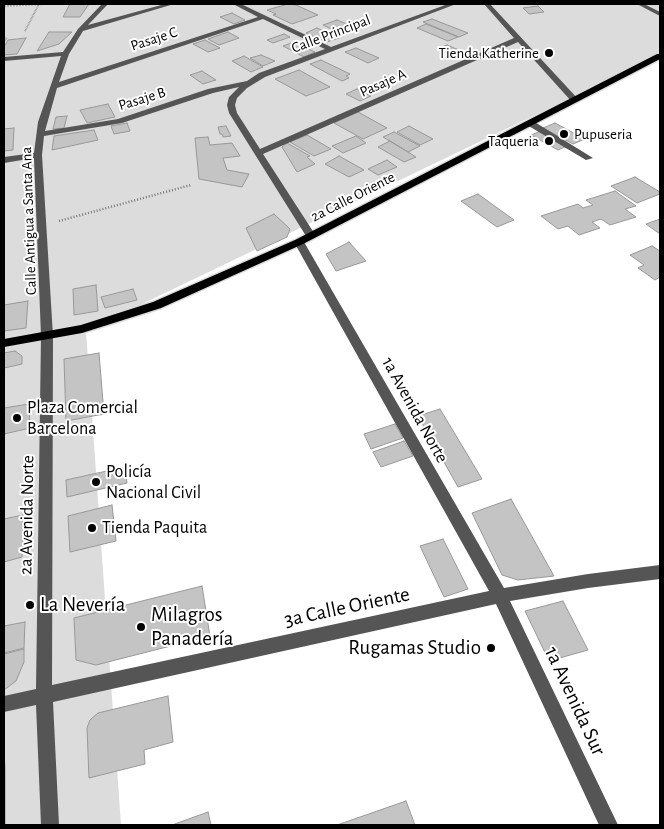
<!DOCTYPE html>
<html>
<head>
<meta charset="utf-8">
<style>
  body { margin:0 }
  #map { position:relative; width:664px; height:829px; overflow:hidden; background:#fff; font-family:"Alegreya Sans",sans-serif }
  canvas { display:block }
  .frame { position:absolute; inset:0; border:5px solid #000; pointer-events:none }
</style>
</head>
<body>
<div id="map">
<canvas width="664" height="829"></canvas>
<div class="frame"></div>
</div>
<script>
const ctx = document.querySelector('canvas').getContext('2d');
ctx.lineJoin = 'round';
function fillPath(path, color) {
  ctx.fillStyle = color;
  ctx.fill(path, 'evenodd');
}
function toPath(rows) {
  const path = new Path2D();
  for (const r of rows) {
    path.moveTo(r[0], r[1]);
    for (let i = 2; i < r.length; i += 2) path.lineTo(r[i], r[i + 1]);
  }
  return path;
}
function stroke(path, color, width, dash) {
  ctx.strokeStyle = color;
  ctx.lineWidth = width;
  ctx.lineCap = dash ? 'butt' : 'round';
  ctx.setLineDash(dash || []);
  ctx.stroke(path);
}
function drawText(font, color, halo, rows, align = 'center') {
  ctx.font = font + ' "Alegreya Sans",sans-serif';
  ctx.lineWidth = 4;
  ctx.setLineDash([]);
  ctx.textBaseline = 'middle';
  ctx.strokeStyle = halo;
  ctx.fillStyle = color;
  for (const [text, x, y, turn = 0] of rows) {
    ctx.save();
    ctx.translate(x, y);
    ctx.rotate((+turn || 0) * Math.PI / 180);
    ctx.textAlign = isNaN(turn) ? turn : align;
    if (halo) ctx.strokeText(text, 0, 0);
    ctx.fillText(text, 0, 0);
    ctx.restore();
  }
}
fillPath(toPath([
  [4,4,660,4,660,55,86,331,121,825,4,825]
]), '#dcdcdc');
const building = toPath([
  [70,4,89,4,80,17,63,17,70,4],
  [288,4,296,5,318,15,292,24,273,15,276,14,267,10,288,4],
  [538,6,544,12,529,14,523,8,538,6],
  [232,13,245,20,234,24,220,17,232,13],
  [432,19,468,33,459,37,423,22,432,19],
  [337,20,352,26,337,32,323,25,337,20],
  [426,24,458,37,448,41,417,28,426,24],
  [317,28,339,38,327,42,306,33,317,28],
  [49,32,72,32,59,44,37,51,49,32],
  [228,32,239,38,219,45,208,39,228,32],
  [284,34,290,37,273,43,267,40,284,34],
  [26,38,17,54,4,55,4,47,8,40,26,38],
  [205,40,220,48,208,52,193,44,205,40],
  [294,42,315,52,304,57,283,46,294,42],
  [447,45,466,53,457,56,439,48,447,45],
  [356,48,379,58,368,63,345,52,356,48],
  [261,55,275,61,263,66,250,58,261,55],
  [244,56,263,67,251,72,232,61,244,56],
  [321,60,350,74,346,76,349,78,342,81,310,64,321,60],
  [299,70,330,87,306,96,275,79,299,70],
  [202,71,216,80,203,84,190,75,202,71],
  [357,89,371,96,360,101,346,94,357,89],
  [108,104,115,117,87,123,80,110,108,104],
  [358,112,387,128,363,139,334,123,358,112],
  [67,116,64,128,53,129,56,117,67,116],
  [127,123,130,131,114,134,111,126,127,123],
  [555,123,585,139,573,144,543,128,555,123],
  [226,126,231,136,223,137,222,134,220,134,218,127,226,126],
  [409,126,433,139,420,145,397,132,409,126],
  [14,128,13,150,4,151,4,129,14,128],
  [94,130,98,140,52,150,54,136,94,130],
  [541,131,567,146,558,150,531,135,541,131],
  [394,132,420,146,408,152,383,137,394,132],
  [307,135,331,149,314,156,290,142,307,135],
  [356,136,366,143,343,153,332,146,356,136],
  [208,137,210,145,232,143,240,156,223,158,227,170,249,174,242,187,199,179,195,138,208,137],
  [390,141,408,152,416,157,404,162,378,147,390,141],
  [287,143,310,156,307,157,315,164,297,172,282,147,287,143],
  [339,156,364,170,349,177,325,164,339,156],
  [387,160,397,167,378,175,368,169,387,160],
  [635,177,660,192,660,194,637,203,611,186,635,177],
  [615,191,636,206,625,209,636,217,610,225,601,219,592,222,600,228,579,235,568,226,558,229,541,216,578,204,583,208,593,205,586,200,615,191],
  [478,194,514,220,497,227,461,201,478,194],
  [274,214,290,229,287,237,257,251,246,228,274,214],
  [660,219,660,234,646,224,660,219],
  [349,242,366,261,336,271,326,254,349,242],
  [652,246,660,251,660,277,655,280,638,268,644,265,630,255,652,246],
  [96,285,98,311,74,315,73,289,96,285],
  [133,289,137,300,105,308,101,297,133,289],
  [28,301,26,328,4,331,4,305,28,301],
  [15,351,22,356,22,364,4,368,4,353,15,351],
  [99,353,104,414,66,421,64,359,99,353],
  [29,404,30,428,4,434,4,408,29,404],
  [440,409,482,479,458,487,418,416,440,409],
  [395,424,403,438,371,449,364,434,395,424],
  [404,441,413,456,381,467,373,452,404,441],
  [125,467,127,483,67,497,66,480,125,467],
  [511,499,554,576,518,580,502,575,472,513,511,499],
  [112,505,116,541,70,552,68,516,112,505],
  [23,515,22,557,4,562,4,519,23,515],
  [443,539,468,589,444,597,420,546,443,539],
  [202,586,210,636,96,665,76,660,74,618,202,586],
  [563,601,588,650,549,661,525,611,563,601],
  [25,622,24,648,4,653,4,626,25,622],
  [24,649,24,662,16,681,4,690,4,654,24,649],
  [168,696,173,742,144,750,145,764,89,778,87,728,90,720,98,713,168,696],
  [4,748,5,769,5,825,4,825,4,748],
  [406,801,415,825,337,825,406,801],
  [208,812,211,825,172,825,208,812]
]);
fillPath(building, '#c4c4c4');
stroke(building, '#999', 1);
const major = toPath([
  [657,54,660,54,660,59,303,244,161,308,82,333,4,347,4,339,81,325,153,302,295,240,657,54]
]);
stroke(major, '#dbdbdb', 3);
stroke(toPath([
  [4,6,45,4],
  [25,31,39,4],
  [4,42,7,37]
]), '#777', 2, [0.5, 1]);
stroke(toPath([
  [59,221,191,185]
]), '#777', 2.5, [1, 2]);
fillPath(toPath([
  [102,4,108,4,88,25,165,4,174,4,83,31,69,54,59,82,258,17,233,4,241,4,331,47,448,4,456,4,265,77,247,88,237,98,235,105,237,113,260,149,514,38,484,4,490,4,579,100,572,102,518,42,263,154,316,236,311,239,306,236,229,113,227,105,229,97,239,87,213,93,122,123,44,136,42,155,53,336,52,685,489,591,294,242,299,239,304,242,504,588,588,574,660,565,660,579,588,588,510,601,618,825,599,825,496,604,53,702,59,825,41,825,36,705,4,712,4,696,36,689,41,336,34,158,4,163,4,157,34,153,38,122,61,56,4,61,4,57,63,52,78,29,102,4],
  [263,19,325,49,259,73,247,81,208,89,118,119,45,131,57,88,263,19],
  [637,4,644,4,660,12,660,16,637,4],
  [527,121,533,121,593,158,586,160,527,125,527,121]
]), '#555');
fillPath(major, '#000');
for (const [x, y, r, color] of [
  [549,53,5,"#000"],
  [564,134,5,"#000"],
  [549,141,5,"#000"],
  [17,418,5,"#000"],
  [96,482,5,"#000"],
  [92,528,5,"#000"],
  [30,605,5,"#000"],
  [141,627,5,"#000"],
  [491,648,5,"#000"]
]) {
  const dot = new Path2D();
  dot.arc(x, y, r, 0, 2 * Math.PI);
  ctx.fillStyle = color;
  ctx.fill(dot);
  stroke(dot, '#fff', 2);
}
drawText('15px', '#000', '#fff', [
  ["Calle Principal",331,34,-21],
  ["Pasaje C",154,39,-18],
  ["Pasaje A",383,83,-24],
  ["Pasaje B",142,99,-17],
  ["2a Calle Oriente",353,197,-27],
  ["Calle Antigua a Santa Ana",29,221,-92]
]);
drawText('15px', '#000', '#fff', [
  ["Tienda Katherine",539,53],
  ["Pupuseria",574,134,"left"],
  ["Taqueria",539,141]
], 'right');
drawText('18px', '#000', '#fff', [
  ["Plaza Comercial",27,408],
  ["Barcelona",27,429],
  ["Policía",106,472],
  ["Nacional Civil",106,493],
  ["Tienda Paquita",102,528]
], 'left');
drawText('18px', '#000', '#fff', [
  ["1a Avenida Norte",415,410,61],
  ["2a Avenida Norte",27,515,-89]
]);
drawText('21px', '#000', '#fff', [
  ["La Nevería",40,605],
  ["Milagros",151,615],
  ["Panadería",151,639],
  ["Rugamas Studio",481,648,"right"]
], 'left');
drawText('21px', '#000', '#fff', [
  ["3a Calle Oriente",347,607,-12],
  ["1a Avenida Sur",575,701,65]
]);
</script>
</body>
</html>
